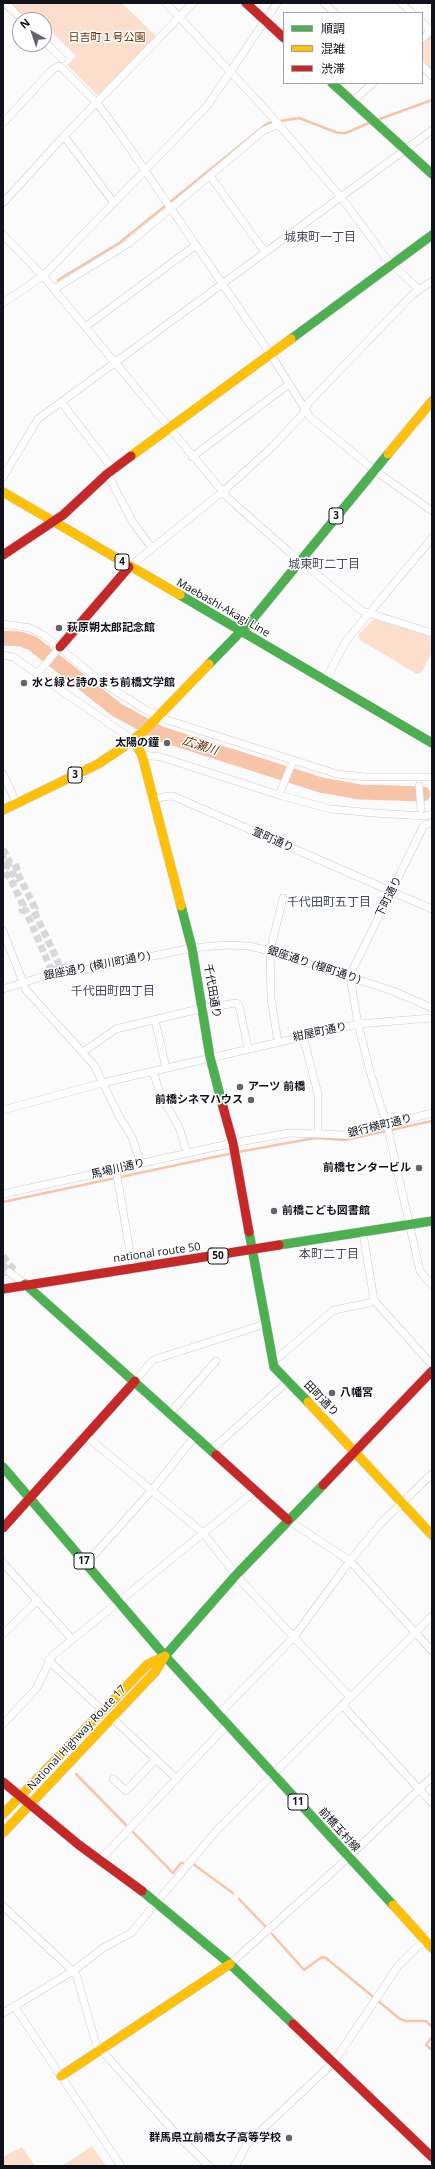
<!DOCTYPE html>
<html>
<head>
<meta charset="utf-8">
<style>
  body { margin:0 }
  #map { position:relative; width:435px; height:2169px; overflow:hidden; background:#fbfbfb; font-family:"Open Sans","Noto Sans JP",sans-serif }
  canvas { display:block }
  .frame { position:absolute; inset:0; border:4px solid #10121b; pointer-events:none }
  .legend { position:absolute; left:283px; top:12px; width:140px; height:72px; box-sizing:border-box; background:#fff; border:1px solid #9fa0a4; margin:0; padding:5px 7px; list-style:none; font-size:12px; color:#10121b }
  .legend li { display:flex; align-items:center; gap:8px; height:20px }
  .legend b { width:20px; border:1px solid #9fa0a4 }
  .north { position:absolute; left:12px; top:12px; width:40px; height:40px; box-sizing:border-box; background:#fff; border:1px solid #9fa0a4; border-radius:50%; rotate:320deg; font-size:11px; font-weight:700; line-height:16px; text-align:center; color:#10121b }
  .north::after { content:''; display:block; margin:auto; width:14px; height:18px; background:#626469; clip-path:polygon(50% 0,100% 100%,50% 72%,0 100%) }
</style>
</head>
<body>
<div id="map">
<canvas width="435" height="2169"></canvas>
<div class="frame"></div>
<ul class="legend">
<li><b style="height:5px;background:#4caf50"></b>順調</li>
<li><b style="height:5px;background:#ffc107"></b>混雑</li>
<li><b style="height:5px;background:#c62828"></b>渋滞</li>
</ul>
<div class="north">N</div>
</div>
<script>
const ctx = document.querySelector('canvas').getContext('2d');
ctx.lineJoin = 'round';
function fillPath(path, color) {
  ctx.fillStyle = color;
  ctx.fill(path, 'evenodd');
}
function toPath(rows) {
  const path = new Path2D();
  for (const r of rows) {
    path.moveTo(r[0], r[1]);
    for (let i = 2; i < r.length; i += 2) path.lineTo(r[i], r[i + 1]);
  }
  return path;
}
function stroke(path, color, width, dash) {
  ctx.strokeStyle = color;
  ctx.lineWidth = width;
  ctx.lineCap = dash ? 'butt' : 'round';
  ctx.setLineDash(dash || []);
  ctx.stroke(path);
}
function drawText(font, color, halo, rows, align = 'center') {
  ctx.font = font + ' "Open Sans","Noto Sans JP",sans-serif';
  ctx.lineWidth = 3;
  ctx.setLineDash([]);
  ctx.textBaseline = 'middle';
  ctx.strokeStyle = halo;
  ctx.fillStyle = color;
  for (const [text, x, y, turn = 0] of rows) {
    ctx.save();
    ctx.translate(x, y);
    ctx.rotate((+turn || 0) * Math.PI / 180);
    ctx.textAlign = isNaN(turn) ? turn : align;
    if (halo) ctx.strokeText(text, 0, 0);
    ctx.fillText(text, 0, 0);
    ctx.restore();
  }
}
fillPath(toPath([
  [11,3,122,3,157,37,99,97,67,65,76,56,44,24,44,20,40,20,34,14,26,18],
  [432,34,432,70,422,59,422,43],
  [374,619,432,637,432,652,421,673,417,674,360,640,358,635],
  [92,2146,106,2166,62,2166],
  [22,2147,35,2166,3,2166,3,2157]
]), '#fcdecd');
stroke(toPath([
  [377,120,432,100],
  [58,280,119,243,268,123,299,118,338,133,346,133,371,122],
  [238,1152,315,1138,345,1140,432,1121],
  [3,1202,233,1153],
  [76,1774,126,1825],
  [131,1830,173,1873,181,1863,183,1863],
  [193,1864,233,1893],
  [239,1899,265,1926],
  [272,1934,304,1970,322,1957,326,1958,400,2019,406,2021,426,2021,432,2027],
  [432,2037,426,2045,432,2050]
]), '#f8c4a8', 2.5);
stroke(toPath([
  [3,638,20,639,32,643,117,710,161,734,321,785,360,792,423,794]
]), '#f8c4a8', 15);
stroke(toPath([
  [3,849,10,863,15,864,18,871,18,874,35,908,34,911,59,964,66,967,48,971,50,967,26,911,22,910,23,905,10,878,5,873,7,864,3,857],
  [7,861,17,882],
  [3,1256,15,1271],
  [3,1265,9,1272],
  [3,1273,15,1271]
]), '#d8d8d9', 7, [7, 3.5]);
const street = toPath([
  [5,3,23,20],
  [166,3,266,110,341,197,386,258,419,290],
  [324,3,335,13],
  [401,3,412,13],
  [422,22,431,31],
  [422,39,432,30],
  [44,41,62,59],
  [422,65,432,76],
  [352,102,373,83],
  [3,123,52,70,59,66,62,68,96,102,118,131,271,355,310,417,374,470,432,511],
  [64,136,114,203],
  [210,176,265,252],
  [3,203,64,136,193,3],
  [3,235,43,276,228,498,288,551,362,611,432,633],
  [54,289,129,243,263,131,279,124],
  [3,303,43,276,207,106,277,3],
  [85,327,196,245],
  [61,402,113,469],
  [192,457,289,384],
  [107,474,134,524,152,548],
  [3,477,38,419,432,130],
  [129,567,227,488,272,447,301,416,309,402,412,295,432,281],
  [3,624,31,628,45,636,100,681,146,710,167,720,337,774,365,777,432,777],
  [3,655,13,657,133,740],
  [38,673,60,647],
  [325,681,346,641,432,538],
  [142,755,161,757,279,795,331,809,373,813,425,816,432,814],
  [3,774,17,804],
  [419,786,421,809],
  [279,795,293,761],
  [154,801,161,797,173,796,432,909],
  [432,823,425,825,423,827,353,969,351,982,358,1024,371,1075,387,1125,420,1271,432,1285],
  [3,931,26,990,94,1065,119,1116,132,1137,141,1164],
  [3,989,57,972,89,969,192,948,226,945,249,946,270,951,393,991,432,1008],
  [155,1020,166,1068],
  [303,1036,318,1094,318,1133],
  [278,1042,271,998,270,951,283,898],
  [83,1052,116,1029,203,1008,236,1003,239,1005,248,1048],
  [153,1071,160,1094,179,1127,187,1153],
  [3,1110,102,1083,358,1024,432,1018],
  [116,1170,133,1269],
  [3,1194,233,1143,289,1133,346,1135,432,1113],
  [363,1233,374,1300,432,1365],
  [9,1272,25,1284],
  [272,1358,279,1357,334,1310,369,1303,374,1300],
  [135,1381,153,1360,265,1324],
  [170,1413,216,1361],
  [85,1435,203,1533,242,1582,350,1697],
  [211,1450,287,1382],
  [288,1520,350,1561,432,1651],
  [3,1563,72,1639],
  [86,1564,152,1490,195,1436],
  [3,1634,38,1600],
  [48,1660,102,1710],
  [342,1705,432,1803],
  [218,1715,293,1638,350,1561,381,1523,432,1474],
  [112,1718,177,1779],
  [3,1724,36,1689,52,1656,255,1491],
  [113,1779,126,1791,156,1759],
  [100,1860,227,1725],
  [3,1906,73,1971,77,1977,96,2044,179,2137,209,2166],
  [230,1964,338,1867,432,1777],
  [14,2006,121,2166],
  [3,2013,73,1971,103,1948,131,1933,217,1830,432,1616],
  [235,2166,247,2144,333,2063,398,1966,432,1933]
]);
const fast = toPath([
  [332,83,432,174],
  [291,339,432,235],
  [180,595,432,743],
  [209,664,252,620,388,454],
  [181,906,192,948,210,1057,223,1107],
  [249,1232,274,1367,308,1402],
  [279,1245,432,1221],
  [25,1284,216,1455],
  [3,1467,165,1656],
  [165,1656,236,1575,323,1485],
  [165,1656,393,1905],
  [142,1891,230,1964,293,2024]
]);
const slow = toPath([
  [388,454,432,401],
  [131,456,291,339],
  [3,492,180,595],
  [133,740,142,755,181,906],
  [3,810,98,764,122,748,143,732,209,664],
  [308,1402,432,1535],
  [3,1814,148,1664,165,1656],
  [3,1833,155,1672,165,1656],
  [393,1905,432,1948],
  [61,2076,230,1964]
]);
const jam = toPath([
  [246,3,284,38],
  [3,555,63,515,107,474,131,456],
  [60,647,129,567],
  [223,1107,233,1143,249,1232],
  [3,1289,279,1245],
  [216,1455,288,1520],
  [323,1485,432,1371],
  [3,1528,135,1381],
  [3,1782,79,1845,142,1891],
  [293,2024,432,2157]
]);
stroke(street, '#cccdd2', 8);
stroke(fast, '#cccdd2', 10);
stroke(slow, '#cccdd2', 10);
stroke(jam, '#cccdd2', 10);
stroke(street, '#fefefe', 7);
stroke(fast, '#4caf50', 9);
stroke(slow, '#ffc107', 9);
stroke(jam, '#c62828', 9);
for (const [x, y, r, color] of [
  [59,628,4,"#626469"],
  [24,683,4,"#626469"],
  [167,743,4,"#626469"],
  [240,1087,4,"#626469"],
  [251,1100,4,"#626469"],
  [419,1168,4,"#626469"],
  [274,1211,4,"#626469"],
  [332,1393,4,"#626469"],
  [289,2138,4,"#626469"]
]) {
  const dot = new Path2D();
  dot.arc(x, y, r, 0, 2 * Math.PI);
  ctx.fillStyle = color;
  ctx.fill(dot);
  stroke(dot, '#fff', 1.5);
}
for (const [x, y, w] of [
  [336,516,14],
  [122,562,14],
  [75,775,14],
  [218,1256,20],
  [84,1561,20],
  [298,1802,20]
]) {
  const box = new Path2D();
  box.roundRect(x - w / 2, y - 8, w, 16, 3);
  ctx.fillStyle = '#fff';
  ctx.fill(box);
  stroke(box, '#10121b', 1);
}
drawText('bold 10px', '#10121b', null, [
  ["3",336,516],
  ["4",122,562],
  ["3",75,775],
  ["50",218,1256],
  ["17",84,1561],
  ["11",298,1802]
]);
drawText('11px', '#642c00', '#fff', [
  ["日吉町１号公園",107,38]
]);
drawText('11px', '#10121b', '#fff', [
  ["Maebashi-Akagi Line",223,608,30],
  ["萱町通り",273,840,24],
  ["下町通り",389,897,-63],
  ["銀座通り (榎町通り)",314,965,18],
  ["銀座通り (横川町通り)",97,966,-11],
  ["千代田通り",212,991,80],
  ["紺屋町通り",320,1032,-12],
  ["銀行横町通り",380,1126,-14],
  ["馬場川通り",118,1169,-13],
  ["national route 50",157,1253,-8],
  ["田町通り",321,1399,46],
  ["National Highway Route 17",77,1738,-47],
  ["前橋玉村線",339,1830,48]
]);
drawText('bold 11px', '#10121b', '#fff', [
  ["萩原朔太郎記念館",67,628],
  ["水と緑と詩のまち前橋文学館",32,683],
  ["太陽の鐘",159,743,"right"],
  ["アーツ 前橋",248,1087],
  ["前橋シネマハウス",243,1100,"right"],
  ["前橋センタービル",411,1168,"right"],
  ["前橋こども図書館",282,1211],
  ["八幡宮",340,1393],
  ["群馬県立前橋女子高等学校",281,2138,"right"]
], 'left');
drawText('12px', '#43475d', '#fff', [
  ["城東町一丁目",320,238],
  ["城東町二丁目",324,565],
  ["千代田町五丁目",329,903],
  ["千代田町四丁目",113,992],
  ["本町二丁目",329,1255]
]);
drawText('italic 12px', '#652c01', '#fff', [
  ["広瀬川",200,746,18]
]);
</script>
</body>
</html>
